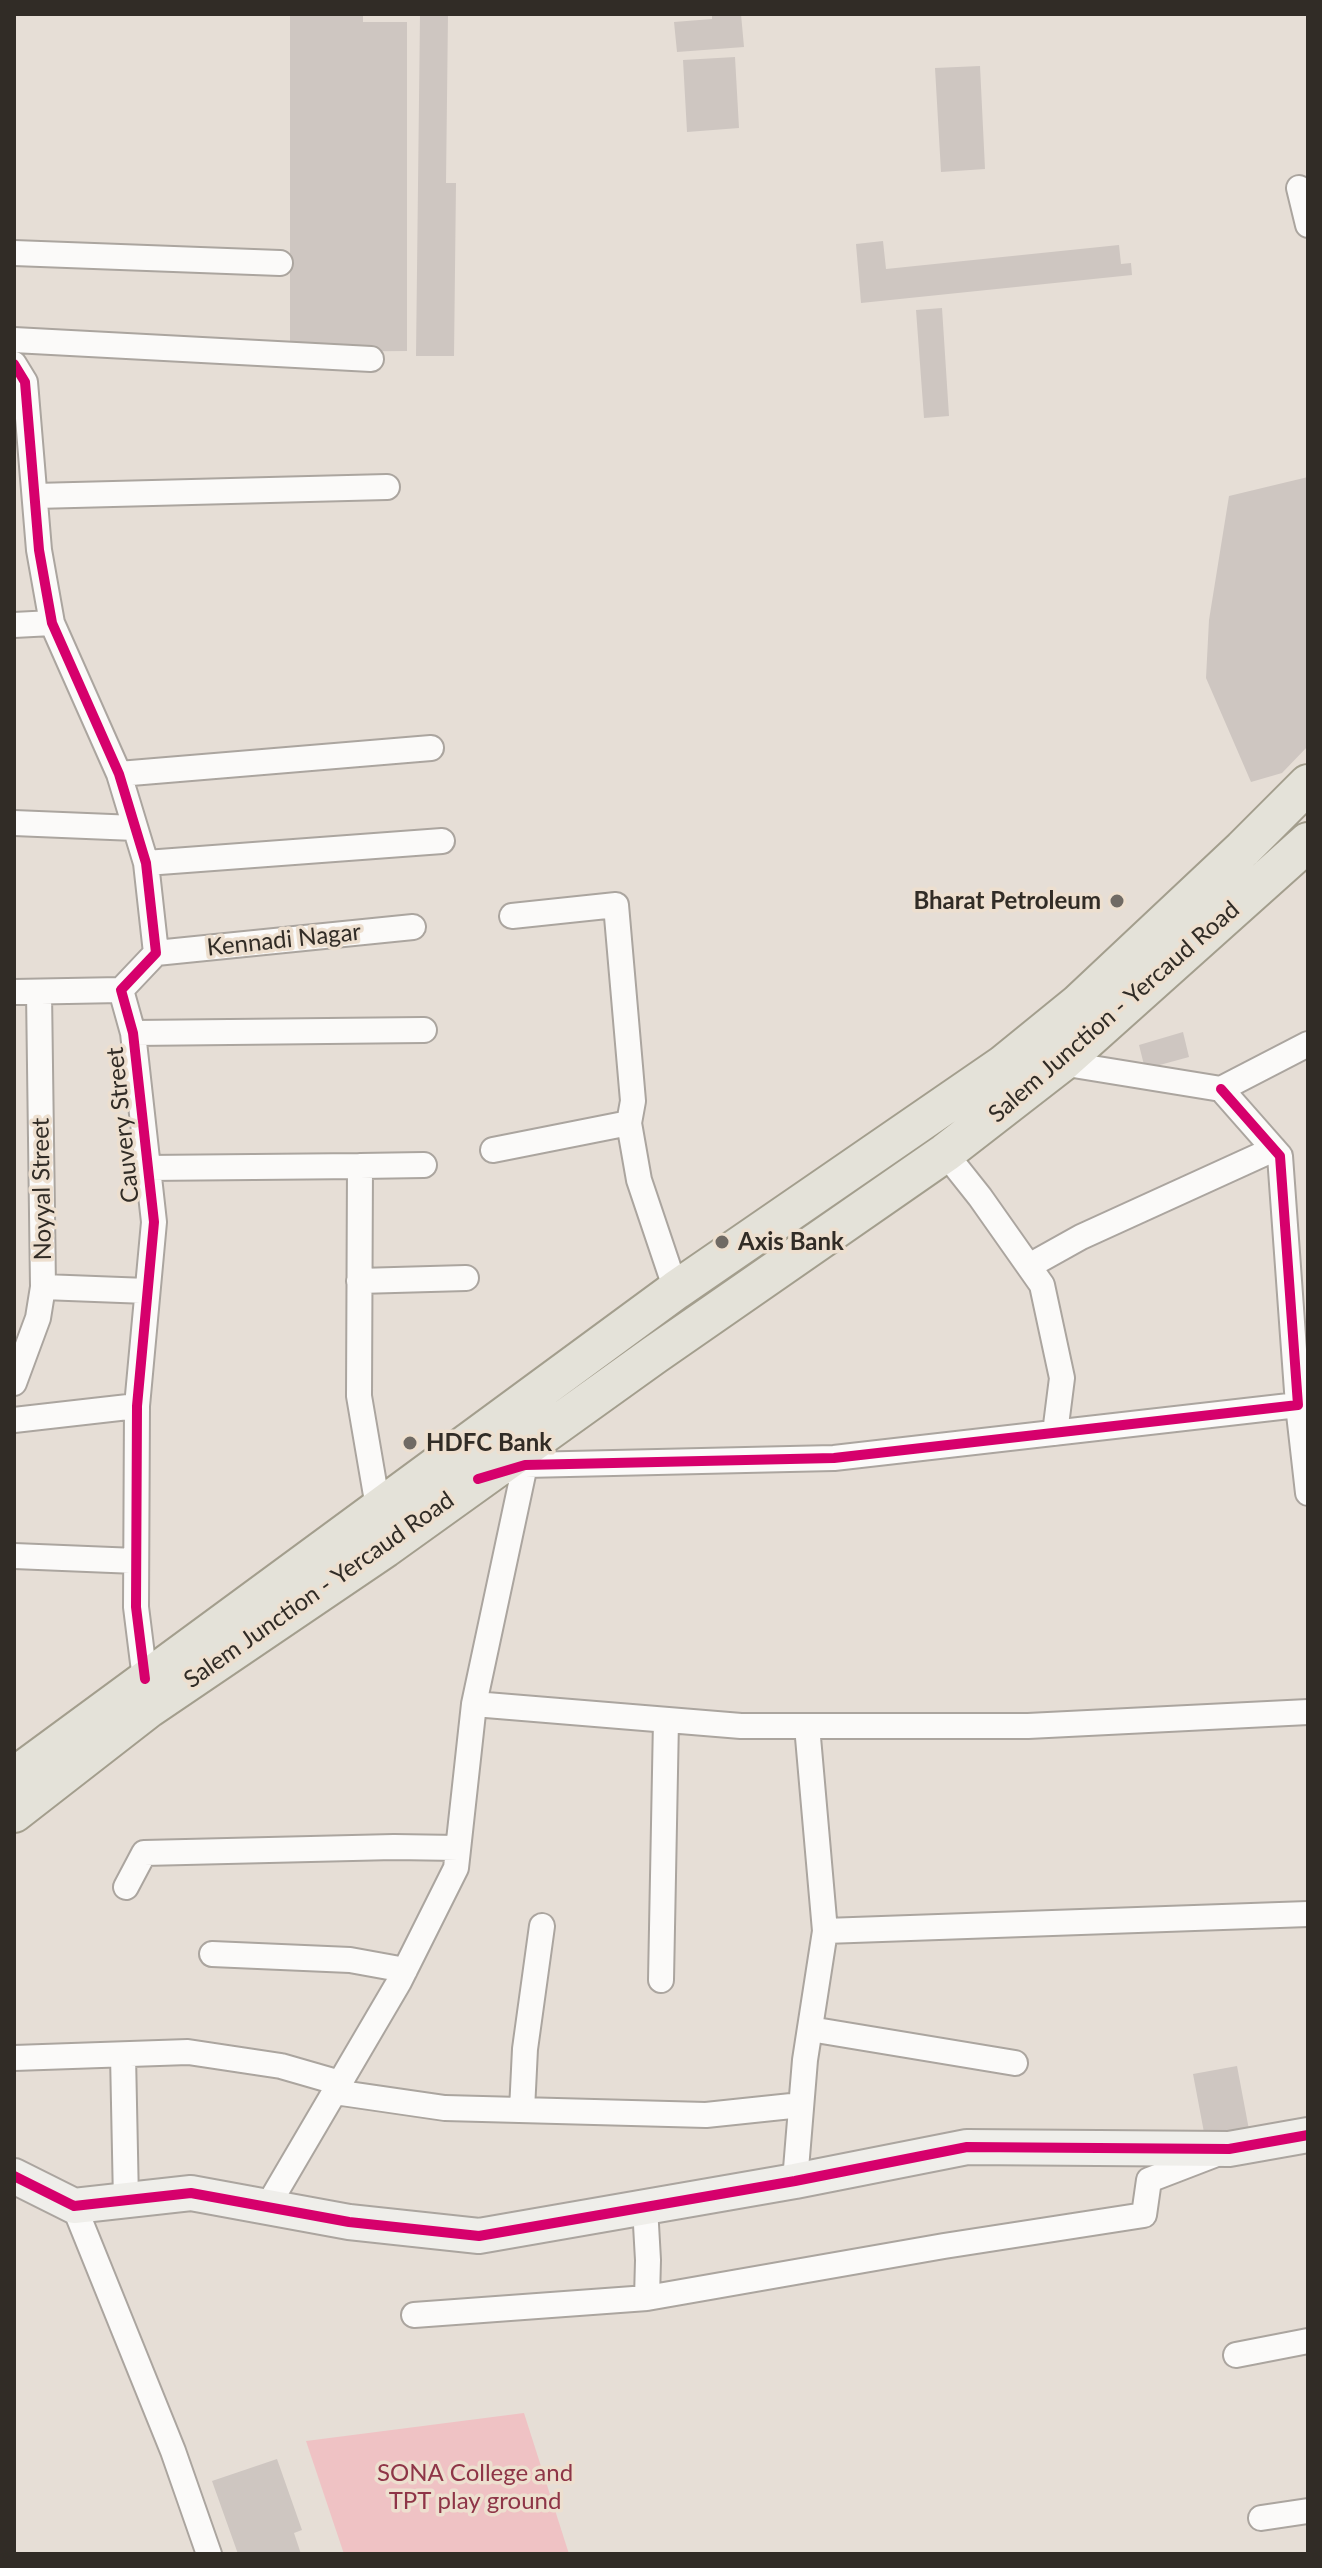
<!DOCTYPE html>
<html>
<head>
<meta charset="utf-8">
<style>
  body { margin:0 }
  #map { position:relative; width:1322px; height:2568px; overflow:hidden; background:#e6ded6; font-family:Lato,sans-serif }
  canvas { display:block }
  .frame { position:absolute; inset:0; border:16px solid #312c26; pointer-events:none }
</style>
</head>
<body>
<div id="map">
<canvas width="1322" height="2568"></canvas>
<div class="frame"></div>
</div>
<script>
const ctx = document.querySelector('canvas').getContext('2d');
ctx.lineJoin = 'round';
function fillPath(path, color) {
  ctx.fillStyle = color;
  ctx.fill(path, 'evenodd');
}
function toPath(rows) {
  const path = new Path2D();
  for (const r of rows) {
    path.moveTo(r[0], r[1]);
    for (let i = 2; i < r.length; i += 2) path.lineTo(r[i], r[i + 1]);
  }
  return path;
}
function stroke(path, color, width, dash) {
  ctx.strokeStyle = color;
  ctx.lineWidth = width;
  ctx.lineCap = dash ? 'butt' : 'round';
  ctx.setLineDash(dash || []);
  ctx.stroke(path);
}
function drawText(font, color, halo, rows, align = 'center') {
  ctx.font = font + ' Lato,sans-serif';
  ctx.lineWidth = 7;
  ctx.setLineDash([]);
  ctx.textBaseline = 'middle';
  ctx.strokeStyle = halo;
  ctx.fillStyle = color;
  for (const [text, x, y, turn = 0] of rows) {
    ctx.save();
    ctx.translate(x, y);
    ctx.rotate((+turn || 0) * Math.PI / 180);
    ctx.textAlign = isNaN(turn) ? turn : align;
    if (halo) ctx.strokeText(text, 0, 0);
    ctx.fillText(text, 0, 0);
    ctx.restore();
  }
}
fillPath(toPath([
  [524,2413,569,2554,344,2554,306,2441]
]), '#efc2c4');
fillPath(toPath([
  [290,14,363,14,363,22,407,22,407,351,290,352],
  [420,14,448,14,446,183,456,183,454,356,416,356],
  [712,14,741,14,744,47,677,52,674,22,712,19],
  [735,57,739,128,687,132,683,60],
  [980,66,985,169,941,172,935,68],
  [883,241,886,269,1119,245,1121,264,1131,263,1132,275,861,303,856,244],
  [942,308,949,416,924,418,916,310],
  [1308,477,1308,746,1282,773,1251,782,1206,678,1209,620,1229,496],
  [1183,1032,1189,1057,1145,1069,1139,1045],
  [1237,2066,1250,2135,1206,2143,1193,2074],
  [277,2459,302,2530,294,2533,301,2554,238,2554,212,2481]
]), '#cec6c1');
const street = toPath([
  [1299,188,1308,225],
  [14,253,280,263],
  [14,340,371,359],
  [14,364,25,382,39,550,52,623,119,774,146,863,156,953,121,990,133,1033,154,1222,137,1406,136,1607,145,1679],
  [35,496,387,487],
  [14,625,52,623],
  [119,774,431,748],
  [14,823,135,828],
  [146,863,442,841],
  [512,916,616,905,633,1101,629,1123,639,1180,676,1290],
  [156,953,413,927],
  [14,992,121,990],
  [133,1033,424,1030],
  [1058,1058,1061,1063,1221,1089,1308,1044],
  [493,1150,629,1123],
  [945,1153,980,1197,1042,1285,1062,1378,1055,1433],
  [360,1166,424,1165],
  [147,1168,360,1166,359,1396,378,1507],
  [1029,1266,1081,1237,1274,1149],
  [359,1281,466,1278],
  [43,1287,147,1291],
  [14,1383,38,1318,43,1287,39,992],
  [1298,1405,1308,1493],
  [14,1420,137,1406],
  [525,1465,474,1704,741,1726,1028,1726,1308,1712],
  [503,1472,525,1465,834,1458,1298,1405,1280,1156,1221,1089],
  [14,1556,136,1561],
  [807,1726,825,1931,1308,1914],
  [126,1887,144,1853,394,1847,458,1848],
  [212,1954,350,1960,405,1970],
  [661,1980,666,1720],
  [810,2029,1015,2063],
  [123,2055,126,2201],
  [14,2058,188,2052,281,2066,340,2083],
  [335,2092,445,2108,706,2115,801,2105],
  [522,2110,525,2049,542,1926],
  [795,2181,805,2060,825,1931],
  [74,2206,173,2451,209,2554],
  [267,2207,399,1982,456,1868,474,1704],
  [645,2207,648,2260,647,2298],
  [414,2315,647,2298,944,2246,1144,2215,1149,2180,1214,2155],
  [1236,2355,1308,2341],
  [1261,2518,1308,2511]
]);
const secondary = toPath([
  [14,2176,74,2206,191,2193,349,2222,479,2236,795,2181,967,2147,1229,2149,1308,2135]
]);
const primary = toPath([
  [14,1777,676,1290,1003,1065,1078,1004,1243,849,1308,784],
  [14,1813,149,1708,385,1548,654,1355,945,1153,1061,1063,1308,842]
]);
stroke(street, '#aba59f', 28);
stroke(secondary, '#aba59f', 38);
stroke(primary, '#a39e8d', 42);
stroke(street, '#fbfaf9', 24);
stroke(secondary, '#efeeea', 34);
stroke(primary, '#e4e2d9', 38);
stroke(toPath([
  [14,364,25,382,39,550,52,623,119,774,146,863,156,953,121,990,133,1033,154,1222,137,1406,136,1607,145,1679],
  [478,1479,525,1465,834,1458,1298,1405,1280,1156,1221,1089],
  [14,2176,74,2206,191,2193,349,2222,479,2236,795,2181,967,2147,1229,2149,1308,2135]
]), '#d6006c', 10);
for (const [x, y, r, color] of [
  [1117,901,8,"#706a64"],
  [722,1242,8,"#706a64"],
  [410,1443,8,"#706a64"]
]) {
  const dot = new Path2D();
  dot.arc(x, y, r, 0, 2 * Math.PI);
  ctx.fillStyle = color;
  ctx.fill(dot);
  stroke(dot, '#eddfcf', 3);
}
drawText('bold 24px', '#312c26', '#eddfcf', [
  ["Bharat Petroleum",1101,901,"right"],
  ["Axis Bank",738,1242],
  ["HDFC Bank",426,1443]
], 'left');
drawText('24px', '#312c26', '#eddfcf', [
  ["Kennadi Nagar",284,940,-6],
  ["Salem Junction - Yercaud Road",1114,1012,-41],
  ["Cauvery Street",123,1125,-96],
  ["Noyyal Street",42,1189,-91],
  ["Salem Junction - Yercaud Road",319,1590,-35]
]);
drawText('24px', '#8e3547', '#eddfcf', [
  ["SONA College and",475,2473],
  ["TPT play ground",475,2501]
]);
</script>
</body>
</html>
